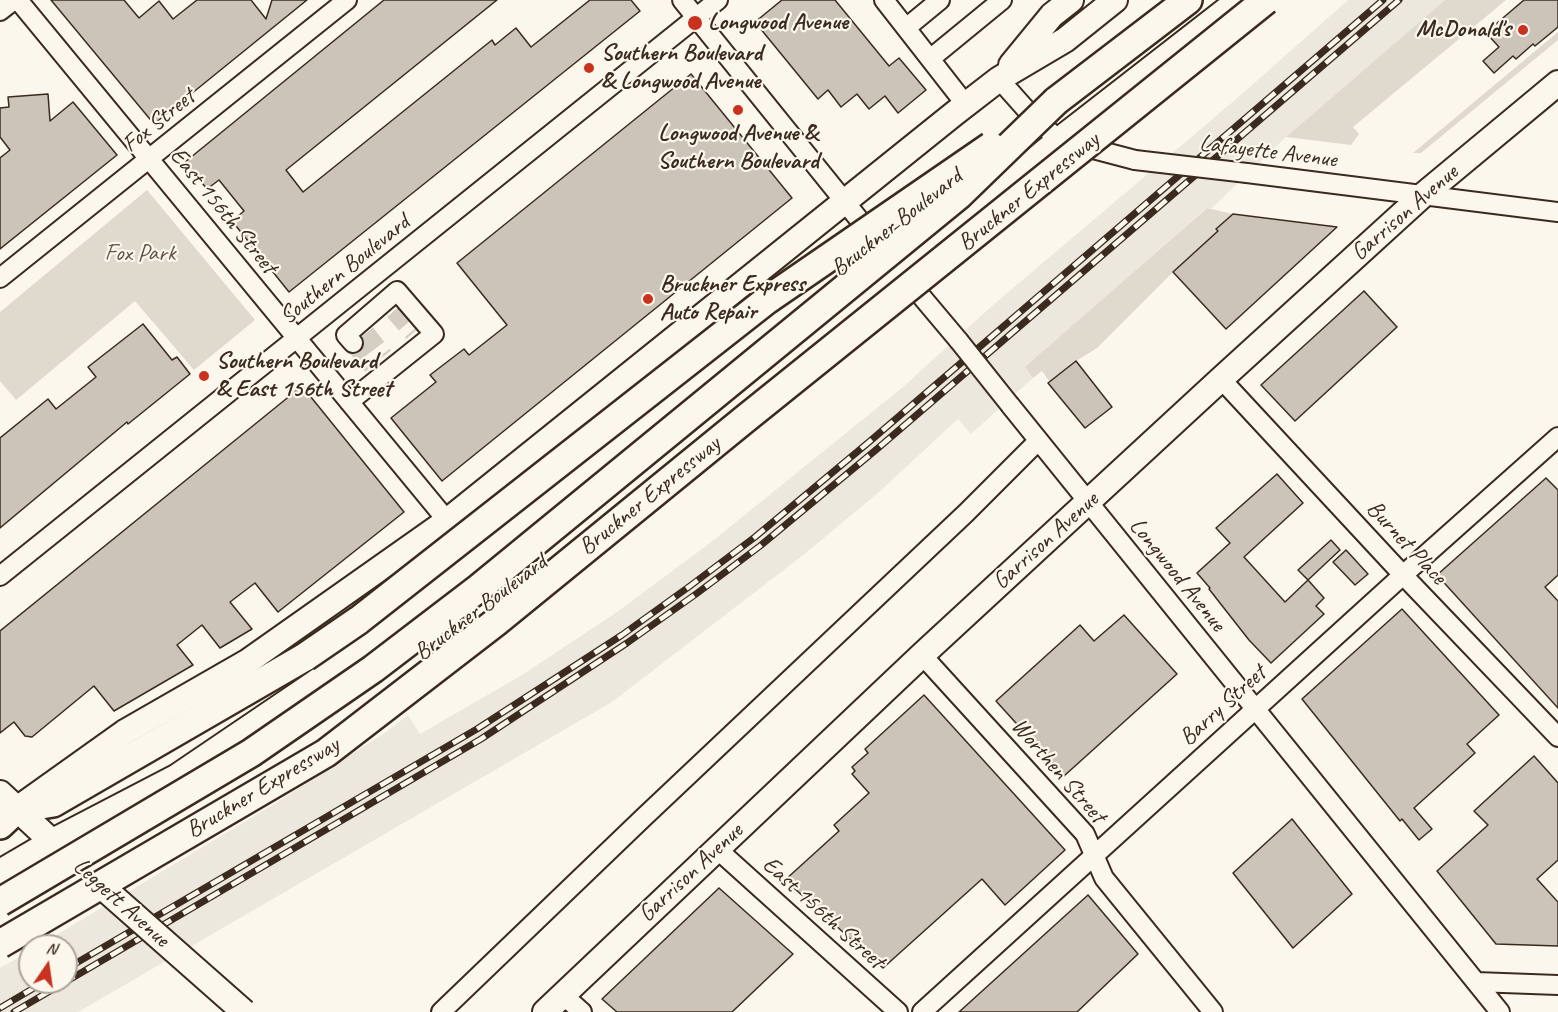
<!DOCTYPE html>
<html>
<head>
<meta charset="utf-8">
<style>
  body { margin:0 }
  #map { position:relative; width:1558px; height:1012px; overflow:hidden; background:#fbf7ec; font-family:Caveat,sans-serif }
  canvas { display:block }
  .north { position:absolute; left:18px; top:934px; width:60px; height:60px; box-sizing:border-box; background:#fbf7ec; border:2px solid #aea59a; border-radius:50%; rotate:13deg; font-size:16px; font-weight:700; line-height:24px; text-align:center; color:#3b2a1e }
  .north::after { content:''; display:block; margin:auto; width:21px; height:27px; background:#c8321e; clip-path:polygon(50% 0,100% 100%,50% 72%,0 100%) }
</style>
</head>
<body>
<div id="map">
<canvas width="1558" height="1012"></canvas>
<div class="north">N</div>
</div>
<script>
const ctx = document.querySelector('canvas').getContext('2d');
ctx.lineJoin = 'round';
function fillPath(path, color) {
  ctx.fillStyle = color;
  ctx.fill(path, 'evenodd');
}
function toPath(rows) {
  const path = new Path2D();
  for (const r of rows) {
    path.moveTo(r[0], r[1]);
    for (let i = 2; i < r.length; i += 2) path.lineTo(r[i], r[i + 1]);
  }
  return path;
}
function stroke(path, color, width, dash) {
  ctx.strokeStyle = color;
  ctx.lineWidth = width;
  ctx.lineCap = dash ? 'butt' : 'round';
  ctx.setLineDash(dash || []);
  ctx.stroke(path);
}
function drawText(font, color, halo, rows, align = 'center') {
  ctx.font = font + ' Caveat,sans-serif';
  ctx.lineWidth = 4.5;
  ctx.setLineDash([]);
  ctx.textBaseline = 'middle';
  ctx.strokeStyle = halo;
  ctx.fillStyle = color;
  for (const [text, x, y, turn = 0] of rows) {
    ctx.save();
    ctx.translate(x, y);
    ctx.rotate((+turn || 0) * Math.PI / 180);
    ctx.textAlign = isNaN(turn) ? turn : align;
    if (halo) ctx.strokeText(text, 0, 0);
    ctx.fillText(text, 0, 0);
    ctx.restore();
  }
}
fillPath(toPath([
  [1348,0,1445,0,1286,137,1212,208,1206,208,1026,368,1033,378,971,434,958,419,879,492,802,556,612,702,78,1012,0,1012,0,968,30,951,30,982,66,982,66,946,38,946,276,803,386,732,408,715,420,734,522,675,617,612,710,543,903,387,993,305,1242,94]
]), '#ede8dd');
fillPath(toPath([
  [1445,0,1506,0,1353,127,1359,134,1351,145,1286,137],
  [1558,32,1558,40,1421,153,1413,153],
  [147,190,255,320,194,370,135,301,16,400,0,381,0,312],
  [1207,208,1233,214,1216,229,1218,231,1173,272,1097,348,1076,361,1050,382,1042,371,1033,378,1025,367]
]), '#dfd9ce');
const building = toPath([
  [51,0,124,0,139,18,159,1,173,19,197,0,251,0,266,19,272,0,307,0,154,124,51,0],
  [384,0,497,0,286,170,303,192,492,40,495,45,516,28,531,47,590,0,631,0,640,11,289,292,232,221,244,211,219,180,207,189,185,162,384,0],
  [782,0,835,0,889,66,899,58,926,90,898,113,885,96,869,109,857,94,841,107,828,90,818,99,755,22,782,0],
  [1524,0,1558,0,1558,27,1535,46,1533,44,1516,59,1513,56,1494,73,1483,61,1499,47,1488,35,1493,31,1490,29,1524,0],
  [691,74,792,198,442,481,391,418,436,382,430,375,464,349,469,355,507,325,457,263,691,74],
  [48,94,50,121,73,102,117,155,0,249,0,158,10,150,0,137,0,108,9,107,8,97,48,94],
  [1233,214,1337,227,1226,329,1173,272,1218,231,1216,229,1233,214],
  [1364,291,1397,327,1295,421,1261,385,1364,291],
  [143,324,172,360,177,357,190,374,128,424,127,422,0,528,0,438,48,399,56,409,96,377,88,367,143,324],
  [1076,361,1112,407,1085,428,1048,383,1076,361],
  [302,386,404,512,278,612,255,583,230,602,252,629,220,648,202,625,177,645,193,665,114,711,94,686,32,737,25,736,14,722,0,733,0,631,302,386],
  [1277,474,1303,503,1244,557,1285,602,1308,580,1324,598,1316,606,1324,614,1271,663,1249,640,1209,589,1210,588,1197,573,1230,543,1216,528,1277,474],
  [1546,478,1558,490,1558,575,1545,587,1558,601,1558,708,1437,575,1546,478],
  [1331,540,1340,550,1308,580,1298,570,1331,540],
  [1346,550,1368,574,1355,585,1333,562,1346,550],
  [1402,609,1499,715,1467,744,1475,753,1414,808,1432,829,1419,840,1402,819,1400,821,1302,699,1402,609],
  [1124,615,1177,674,1064,776,996,701,1080,625,1094,641,1124,615],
  [924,695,1065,850,1005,905,982,879,883,968,785,880,839,831,834,825,869,793,852,774,855,771,852,767,868,753,865,749,924,695],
  [1534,756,1558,783,1558,860,1537,879,1558,902,1558,946,1496,944,1437,871,1488,825,1474,811,1534,756],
  [1292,819,1352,894,1293,948,1233,873,1292,819],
  [719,888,793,954,732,1012,617,1012,602,999,719,888],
  [1088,895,1138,954,1077,1012,959,1012,1088,895]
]);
fillPath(building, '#ccc4b9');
stroke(building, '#3b2a1e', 1.5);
stroke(toPath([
  [394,311,413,333],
  [366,333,384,356],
  [353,343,372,366]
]), '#d5cec3', 18, [18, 9]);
const minor = toPath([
  [18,0,454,529],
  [682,0,874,238],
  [884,0,966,105],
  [0,11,14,0],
  [906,28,940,0],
  [930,59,1002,0],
  [999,79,1031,115,1059,140,1135,160],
  [1247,173,1558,212],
  [0,278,347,0],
  [906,278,959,341],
  [1221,379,1403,575,1558,737],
  [349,402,434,334,397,291,346,335,353,343],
  [1010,405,1500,1012],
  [0,576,718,0],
  [922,655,1085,834,1104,878,1213,1012],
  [717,849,898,1012],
  [1476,982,1558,985],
  [563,995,582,1012],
  [441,1012,643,818,966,513,1038,441],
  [922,1012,1403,575,1558,437]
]);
const major = toPath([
  [1011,65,1052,15,1071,0],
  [0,793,62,851],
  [17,809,125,732,247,662,447,521,955,113,999,79,1065,40,1115,0],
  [0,872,51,842,176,777,328,674,478,558,795,300,878,242,915,211],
  [0,923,304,741,506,592,1059,140,1239,0],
  [545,1012,922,655,1221,379,1422,196,1558,83]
]);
const highway = toPath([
  [1056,101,1188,0],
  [0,825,17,809,53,803,305,657]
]);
stroke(minor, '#3b2a1e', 22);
stroke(major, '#3b2a1e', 28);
stroke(highway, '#3b2a1e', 32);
stroke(minor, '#fbf7ec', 18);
stroke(major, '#fbf7ec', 24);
stroke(highway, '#fbf7ec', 27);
const rail = toPath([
  [66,969,477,729,622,635,690,586,755,537,869,442,1383,0],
  [0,1008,44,982],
  [14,1012,481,739,627,643,696,594,760,546,877,449,1399,0]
]);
stroke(rail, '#3b2a1e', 7);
stroke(rail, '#fbf7ec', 4.5, [14]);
const minorBridge = toPath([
  [1135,160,1247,173],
  [959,341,1010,405]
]);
const majorBridge = toPath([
  [108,892,244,1012]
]);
const highwayBridge = toPath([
  [305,657,359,620,767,300,991,146],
  [0,902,251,753,373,669,479,588,959,195,1056,101],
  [0,944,326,753,496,622,745,419,1266,0]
]);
stroke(minorBridge, '#3b2a1e', 22, []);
stroke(majorBridge, '#3b2a1e', 28, []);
stroke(highwayBridge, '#3b2a1e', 32, []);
stroke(minorBridge, '#fbf7ec', 18);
stroke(majorBridge, '#fbf7ec', 24);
stroke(highwayBridge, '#fbf7ec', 27);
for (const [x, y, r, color] of [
  [695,23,8,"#c8321e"],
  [1523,30,6,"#c8321e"],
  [589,68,6,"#c8321e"],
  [738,110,6,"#c8321e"],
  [648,299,6,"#c8321e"],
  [204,376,6,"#c8321e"]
]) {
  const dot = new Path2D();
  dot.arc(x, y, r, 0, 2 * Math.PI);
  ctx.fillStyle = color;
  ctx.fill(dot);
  stroke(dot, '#fbf7ec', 2);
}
drawText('bold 24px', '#3b2a1e', '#fbf7ec', [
  ["Longwood Avenue",708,23],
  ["McDonald's",1511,30,"right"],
  ["Southern Boulevard",601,54],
  ["& Longwood Avenue",601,82],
  ["Longwood Avenue &",738,134,"center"],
  ["Southern Boulevard",738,162,"center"],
  ["Bruckner Express",660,285],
  ["Auto Repair",660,313],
  ["Southern Boulevard",216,362],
  ["& East 156th Street",216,390]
], 'left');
drawText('24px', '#3b2a1e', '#fbf7ec', [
  ["Fox Street",159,121,-39],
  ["Lafayette Avenue",1268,152,7],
  ["Bruckner Expressway",1029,192,-39],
  ["East 156th Street",223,211,51],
  ["Garrison Avenue",1405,213,-41],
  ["Bruckner Boulevard",897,223,-38],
  ["Southern Boulevard",345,270,-39],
  ["Bruckner Expressway",650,496,-39],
  ["Garrison Avenue",1046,541,-42],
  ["Burnet Place",1406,543,47],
  ["Longwood Avenue",1177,575,51],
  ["Bruckner Boulevard",481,608,-37],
  ["Barry Street",1223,706,-42],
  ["Worthen Street",1058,771,49],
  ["Bruckner Expressway",263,788,-31],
  ["Garrison Avenue",691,873,-43],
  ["Leggett Avenue",121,903,42],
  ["East 156th Street",823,913,42]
]);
drawText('24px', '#64564a', '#fbf7ec', [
  ["Fox Park",140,254]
]);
</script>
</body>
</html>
